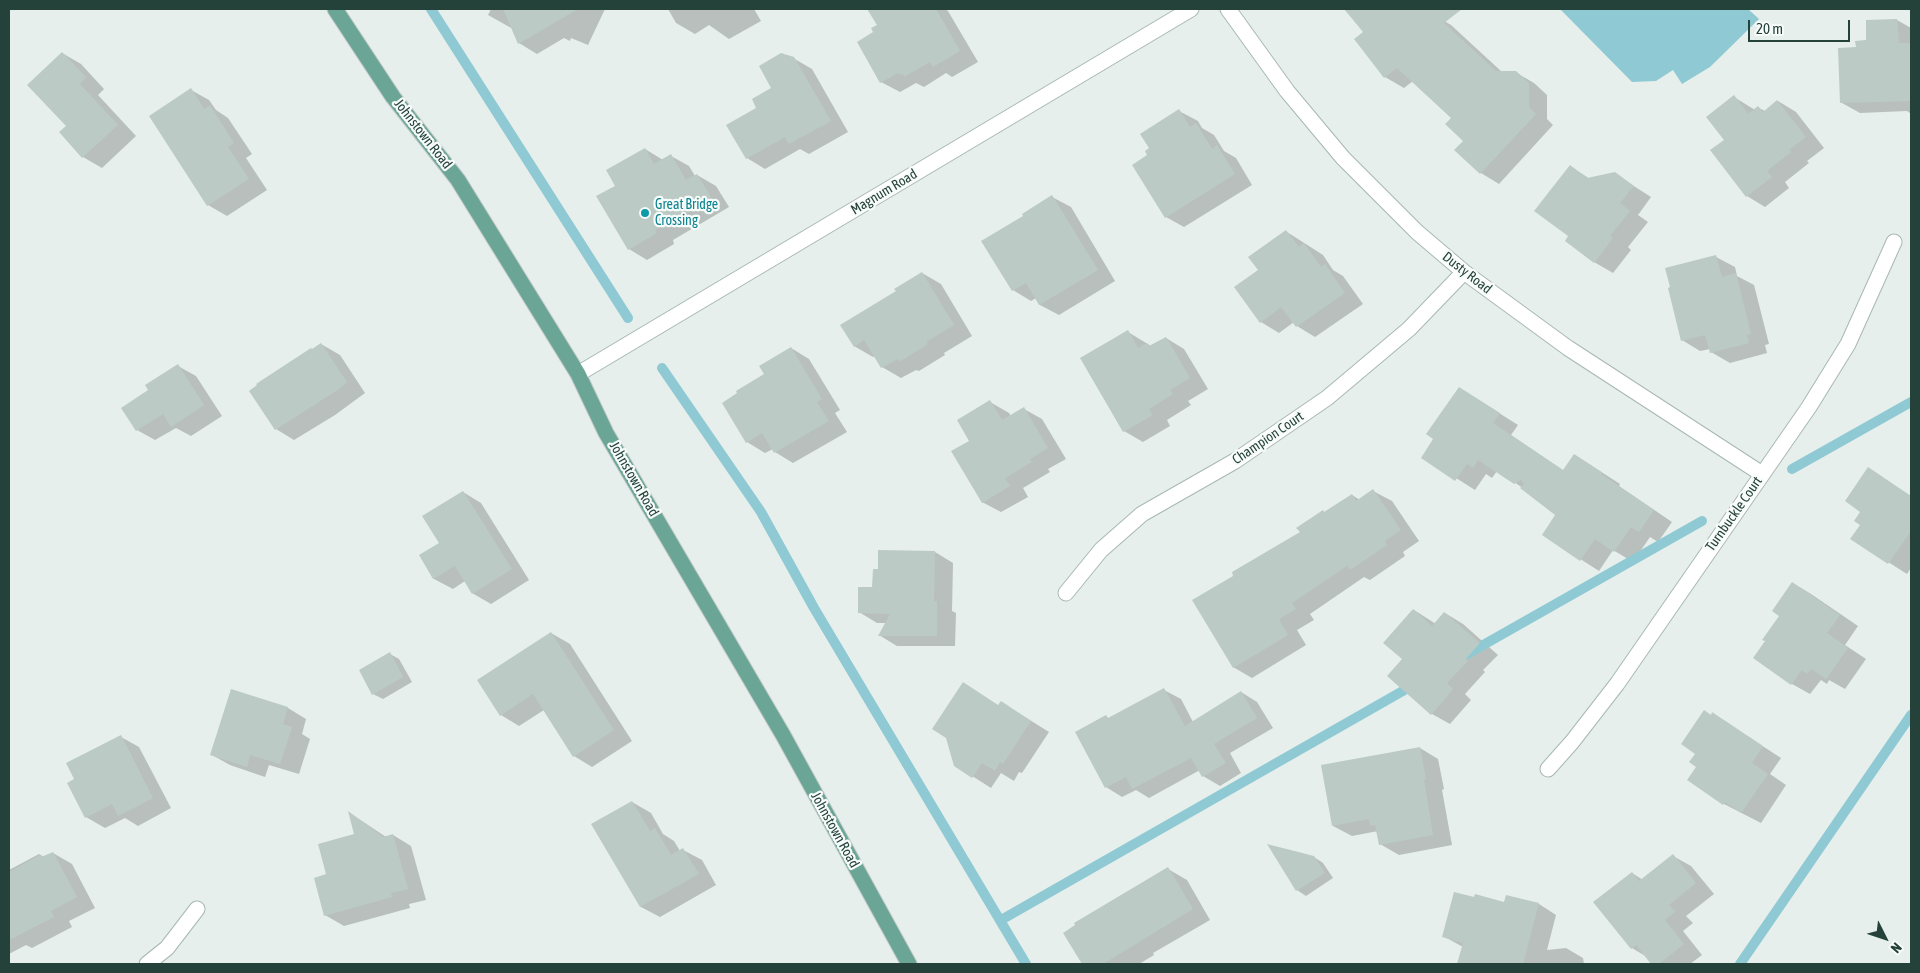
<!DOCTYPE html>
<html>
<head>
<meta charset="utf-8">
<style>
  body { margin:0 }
  #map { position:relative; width:1920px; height:973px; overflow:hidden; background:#e6efeb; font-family:"Asap Condensed",sans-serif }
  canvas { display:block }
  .frame { position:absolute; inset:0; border:10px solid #24423a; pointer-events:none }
  .north { position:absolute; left:1860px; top:913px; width:50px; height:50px; -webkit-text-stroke:4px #f7fbf9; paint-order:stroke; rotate:131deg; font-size:14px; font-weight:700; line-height:20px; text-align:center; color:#24423a }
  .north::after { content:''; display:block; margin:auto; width:18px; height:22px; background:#24423a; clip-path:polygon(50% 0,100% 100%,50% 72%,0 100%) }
  .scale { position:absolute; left:1748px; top:20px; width:102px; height:22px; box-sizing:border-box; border:2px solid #24423a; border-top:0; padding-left:6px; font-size:15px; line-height:18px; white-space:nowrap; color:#24423a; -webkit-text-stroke:4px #f7fbf9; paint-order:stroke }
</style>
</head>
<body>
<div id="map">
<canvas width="1920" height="973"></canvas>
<div class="frame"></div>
<div class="north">N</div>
<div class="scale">20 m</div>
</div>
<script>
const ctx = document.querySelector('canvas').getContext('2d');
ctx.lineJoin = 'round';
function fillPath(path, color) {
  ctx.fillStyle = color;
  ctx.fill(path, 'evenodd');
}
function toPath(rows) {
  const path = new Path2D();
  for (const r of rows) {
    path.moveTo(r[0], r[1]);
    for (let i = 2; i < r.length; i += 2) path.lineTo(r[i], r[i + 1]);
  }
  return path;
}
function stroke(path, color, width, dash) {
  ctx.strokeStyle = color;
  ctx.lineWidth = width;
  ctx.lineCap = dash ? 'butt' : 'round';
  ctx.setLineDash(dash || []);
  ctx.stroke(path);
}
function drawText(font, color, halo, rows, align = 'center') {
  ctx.font = font + ' "Asap Condensed",sans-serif';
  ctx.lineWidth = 4.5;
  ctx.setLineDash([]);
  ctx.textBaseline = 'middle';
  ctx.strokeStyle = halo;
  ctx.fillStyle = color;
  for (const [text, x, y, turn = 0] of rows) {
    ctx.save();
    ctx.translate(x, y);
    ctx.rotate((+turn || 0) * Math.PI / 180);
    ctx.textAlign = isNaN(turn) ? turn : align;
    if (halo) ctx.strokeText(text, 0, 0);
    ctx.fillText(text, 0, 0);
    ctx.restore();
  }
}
fillPath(toPath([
  [1560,9,1748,9,1759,19,1710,67,1682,84,1673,70,1656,81,1632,82]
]), '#8ec9d4');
fillPath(toPath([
  [491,9,605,9,588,45,571,38,570,41,564,38,537,54,519,43,513,29,488,15],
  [668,9,754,9,761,21,729,39,709,25,695,34,676,23],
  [872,9,945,9,948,11,978,62,952,77,946,73,924,87,916,83,900,92,881,82,875,33,878,26,870,10],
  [1345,9,1413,9,1416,12,1432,14,1451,25,1502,72,1515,72,1534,83,1547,95,1547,119,1553,125,1499,184,1481,173,1453,118,1413,81,1404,88,1385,77,1356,39,1364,32],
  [1897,20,1911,28,1911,114,1907,111,1860,113,1842,103,1857,48],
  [62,53,81,64,104,89,98,95,136,136,102,168,83,157,68,126],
  [793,58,812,69,848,132,809,154,800,149,765,169,747,158,758,108],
  [191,90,209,100,216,110,228,118,252,154,246,158,267,190,227,216,208,205,150,116],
  [1734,97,1755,110,1759,108,1765,111,1778,101,1796,112,1824,148,1807,161,1809,163,1785,182,1789,188,1765,207,1747,196,1726,140],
  [1179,111,1198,121,1202,128,1214,135,1224,151,1236,158,1252,185,1184,227,1166,217,1149,155],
  [645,149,663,160,671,156,689,166,695,176,697,175,716,186,729,207,673,240,674,244,647,260,629,249,616,186],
  [1570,166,1590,179,1615,174,1651,197,1638,215,1648,222,1628,247,1631,250,1613,273,1594,262,1570,236],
  [1052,197,1071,207,1115,281,1059,315,1040,305,1036,298,1031,301,1013,290,1025,216],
  [1287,232,1323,255,1333,270,1343,276,1363,304,1315,337,1297,326,1294,322,1279,333,1261,322,1259,271],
  [1716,257,1735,267,1737,276,1754,285,1769,344,1765,345,1767,353,1730,363,1711,352,1710,349,1700,351,1682,340,1671,288],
  [922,273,941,284,972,336,944,353,945,355,919,371,916,370,901,378,882,367,875,356,873,357,854,346,897,292],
  [1128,332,1151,346,1166,338,1184,349,1208,389,1188,401,1191,405,1167,420,1170,426,1143,442,1124,431],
  [321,344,340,355,365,393,335,415,294,440,276,429,313,350],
  [791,348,809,359,840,410,835,413,847,432,793,463,775,452,773,449,765,453,747,442,739,394,766,374],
  [178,366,196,376,222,416,191,436,176,428,155,440,137,430,150,391],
  [1477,399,1518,425,1511,435,1564,471,1575,455,1620,484,1619,486,1672,522,1658,542,1650,537,1633,562,1613,550,1599,571,1543,535,1557,514,1523,488,1497,471,1492,478,1486,474,1475,490,1423,457],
  [990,402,1009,413,1011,416,1024,409,1042,419,1066,459,1048,469,1050,472,1023,488,1028,497,1001,512,982,502,970,441],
  [1868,469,1911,496,1911,568,1907,574,1852,539,1862,525,1862,511],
  [1373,491,1392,501,1419,541,1403,552,1405,556,1370,580,1364,577,1310,614,1314,620,1297,630,1306,645,1252,678,1233,667,1235,576,1301,533,1323,511,1325,513,1352,495,1360,500],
  [463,492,481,503,529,580,491,604,472,593,465,581,453,589,434,579,421,556,440,543],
  [935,552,953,563,952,611,956,613,955,646,897,646,879,635,886,623,877,623,859,612,873,588,879,570],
  [1793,583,1811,594,1858,626,1845,645,1866,659,1845,689,1829,680,1827,684,1821,680,1810,694,1792,684,1781,615],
  [1414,610,1436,624,1445,613,1463,624,1498,655,1483,670,1485,672,1465,694,1471,700,1450,724,1432,714,1403,659],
  [551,633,570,644,632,741,592,767,574,756,544,710,519,726,501,715],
  [390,654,399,659,412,682,383,699,373,694],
  [964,684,999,706,1001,702,1049,732,1022,773,1019,772,1014,781,1001,773,991,788,955,765],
  [1164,690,1181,699,1193,722,1241,692,1257,702,1273,728,1230,753,1241,773,1220,786,1203,776,1200,770,1149,798,1136,790,1122,797,1106,787,1106,717,1110,719],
  [232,691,288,708,306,719,302,734,310,739,299,774,269,765,265,777,230,765,212,755],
  [1713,714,1781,758,1770,774,1786,785,1761,823,1724,804,1689,780,1698,766,1697,753],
  [121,737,139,747,171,808,138,826,125,818,105,828,86,817,76,779],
  [1420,748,1438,759,1444,789,1442,790,1452,845,1399,855,1380,844,1378,831,1352,836,1333,826],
  [632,802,651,813,663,834,674,841,680,851,683,850,702,860,716,885,660,917,641,907,593,824],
  [350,813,386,837,393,835,411,846,426,900,409,904,410,908,344,926,325,915,328,875,356,835],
  [53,853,72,864,95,908,69,921,72,927,32,948,26,945,9,954,9,870,39,854,44,857],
  [1673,856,1691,866,1714,894,1686,916,1693,923,1683,931,1702,955,1690,964,1653,964,1647,957,1632,948,1632,873,1643,880],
  [1314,857,1323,863,1333,878,1306,896,1297,890],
  [1168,869,1187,880,1210,920,1153,953,1154,955,1139,964,1084,964,1065,933],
  [1507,896,1539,904,1556,915,1547,950,1566,948,1583,958,1584,964,1458,964,1463,947,1443,936,1475,898,1505,903]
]), '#0003');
stroke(toPath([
  [431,9,628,318],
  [662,368,761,512,814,608,1026,964],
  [1792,469,1911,402],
  [1462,657,1702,521],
  [1001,920,1415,684],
  [1740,964,1911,715]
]), '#8ec9d4', 10);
fillPath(toPath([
  [503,9,578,9,518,44],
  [867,9,936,9,960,51,933,67,930,62,904,77,903,74,900,75,898,73,880,83,857,42,873,32,871,28,877,25],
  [1344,9,1462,9,1444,23,1496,71,1516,71,1529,83,1529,107,1536,114,1480,174,1454,150,1463,141,1445,124,1451,118,1397,68,1384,78,1354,39,1363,32],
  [1897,19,1899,43,1911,43,1911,101,1840,103,1838,48,1856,47,1855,41,1866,40,1866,20],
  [62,52,86,77,80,84,118,125,82,158,59,132,66,126,27,85],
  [781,53,794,57,831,121,789,144,785,137,746,159,726,125,756,108,752,99,771,88,759,66],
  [191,88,204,109,210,105,234,143,228,147,249,179,207,206,149,116],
  [1734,95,1748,114,1758,106,1763,112,1777,100,1806,137,1789,150,1791,152,1767,171,1772,177,1746,197,1710,150,1724,140,1706,117],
  [1179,109,1190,127,1196,123,1212,149,1217,145,1235,174,1165,218,1132,165,1147,155,1145,151,1149,148,1140,134],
  [645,148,654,164,671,154,686,180,697,174,711,197,655,230,657,233,628,250,596,196,615,186,606,170],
  [1570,165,1587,178,1615,172,1634,186,1620,203,1630,211,1610,236,1613,238,1594,263,1565,241,1568,236,1534,211],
  [1052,195,1098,270,1039,305,1026,283,1012,291,981,241,1023,216,1022,214],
  [1286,230,1299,247,1304,243,1321,267,1325,264,1345,293,1296,327,1281,307,1260,323,1234,287,1258,270,1248,257],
  [1716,255,1722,277,1736,273,1751,334,1747,335,1749,343,1710,353,1705,335,1681,341,1668,288,1670,287,1665,268],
  [922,272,954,325,926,342,928,344,899,362,898,359,881,368,864,340,854,347,840,325,896,291,894,289],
  [1128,330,1138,348,1147,343,1149,346,1166,337,1190,378,1170,390,1173,394,1149,409,1153,415,1123,432,1080,358],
  [321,343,347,382,339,389,275,430,249,391,257,385,256,384,311,348,312,349],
  [791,347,822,399,817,402,829,421,774,453,762,433,746,443,722,403,737,393,736,391,764,374,759,366],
  [178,364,204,405,171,427,163,414,136,431,121,408,148,390,145,385],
  [1459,387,1500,413,1493,423,1563,470,1574,454,1603,473,1601,474,1654,510,1639,532,1631,527,1614,552,1595,539,1580,561,1542,535,1555,515,1520,488,1524,484,1521,480,1514,484,1478,460,1473,468,1467,464,1455,481,1421,458,1433,439,1426,434],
  [990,400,1002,420,1024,407,1048,448,1030,459,1032,462,1005,478,1010,486,982,503,951,451,969,441,957,420],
  [1868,467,1911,496,1911,531,1888,564,1850,539,1860,525,1854,521,1860,512,1845,501],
  [1373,489,1401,530,1385,541,1387,545,1350,570,1347,566,1292,603,1296,609,1279,619,1288,635,1233,668,1192,600,1233,576,1232,572,1300,532,1296,528,1323,510,1324,512,1352,494,1356,501],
  [463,491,512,569,472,594,455,566,433,579,419,555,439,543,422,516],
  [878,550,935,551,934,602,937,601,937,636,878,636,890,614,858,613,858,587,872,587,873,569,878,569],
  [1792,582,1840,615,1827,633,1848,648,1826,679,1811,669,1807,674,1802,670,1791,685,1753,658,1765,641,1762,640,1779,616,1772,611],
  [1413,609,1432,626,1444,612,1480,643,1466,659,1468,661,1447,683,1453,689,1431,715,1387,676,1402,659,1383,643],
  [551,632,614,730,573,757,533,694,500,716,477,680],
  [390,652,403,677,372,695,359,670],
  [963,682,998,705,1001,701,1031,721,1003,764,1000,762,995,771,982,763,972,778,954,766,946,738,932,729],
  [1164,688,1185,726,1241,691,1257,718,1214,744,1226,763,1202,777,1191,758,1132,789,1126,777,1105,788,1075,732,1106,715,1108,718],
  [231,689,288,707,283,724,292,727,280,764,250,755,247,767,210,755],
  [1704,710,1711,715,1712,712,1763,746,1752,763,1768,774,1741,813,1725,802,1723,805,1687,780,1696,767,1689,762,1695,754,1681,744],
  [121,735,153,798,118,816,112,804,85,818,67,783,74,779,66,763],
  [1420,747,1426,779,1424,780,1433,835,1379,845,1375,825,1370,826,1369,819,1332,826,1321,765],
  [632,801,650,831,655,828,671,855,683,848,699,874,640,907,591,824],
  [348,811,383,837,393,834,408,889,391,893,392,897,324,916,314,878,326,874,318,844,354,834],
  [1267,844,1314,856,1325,873,1296,891],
  [53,852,77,897,51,911,54,917,9,940,9,872,40,855,41,857],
  [1673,854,1696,883,1669,905,1675,912,1665,920,1684,944,1659,964,1651,964,1636,945,1631,949,1593,902,1632,872,1639,881],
  [1168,867,1193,909,1103,964,1082,964,1063,933,1075,925,1074,923],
  [1454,892,1474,897,1475,894,1504,902,1506,895,1539,903,1523,964,1457,964,1463,943,1442,937]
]), '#bbcac4');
const minor = toPath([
  [1228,9,1287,91,1343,158,1417,232,1464,272,1568,348,1762,474],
  [578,374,1191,9],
  [1066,593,1101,550,1142,514,1235,461,1327,398,1409,329,1464,272],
  [1548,769,1572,742,1617,684,1809,407,1848,344,1894,242],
  [147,964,167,948,197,909]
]);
const major = toPath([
  [335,9,393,97,458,180,578,374,606,433,783,735,909,964]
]);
stroke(minor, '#a8b8b2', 17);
stroke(major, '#c2cac8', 17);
stroke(minor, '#fff', 15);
stroke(major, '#6aa596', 15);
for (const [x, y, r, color] of [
  [645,213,5,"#0f9aa8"]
]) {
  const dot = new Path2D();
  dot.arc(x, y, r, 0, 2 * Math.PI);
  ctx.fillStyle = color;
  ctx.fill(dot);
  stroke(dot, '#f7fbf9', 2);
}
drawText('14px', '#24423a', '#f7fbf9', [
  ["Johnstown Road",423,134,52],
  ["Magnum Road",884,192,-31],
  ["Dusty Road",1467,273,38],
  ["Champion Court",1268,438,-34],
  ["Johnstown Road",634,479,60],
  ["Turnbuckle Court",1734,514,-55],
  ["Johnstown Road",835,830,61]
]);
drawText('14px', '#0d838f', '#f7fbf9', [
  ["Great Bridge",655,205],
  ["Crossing",655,221]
], 'left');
</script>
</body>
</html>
